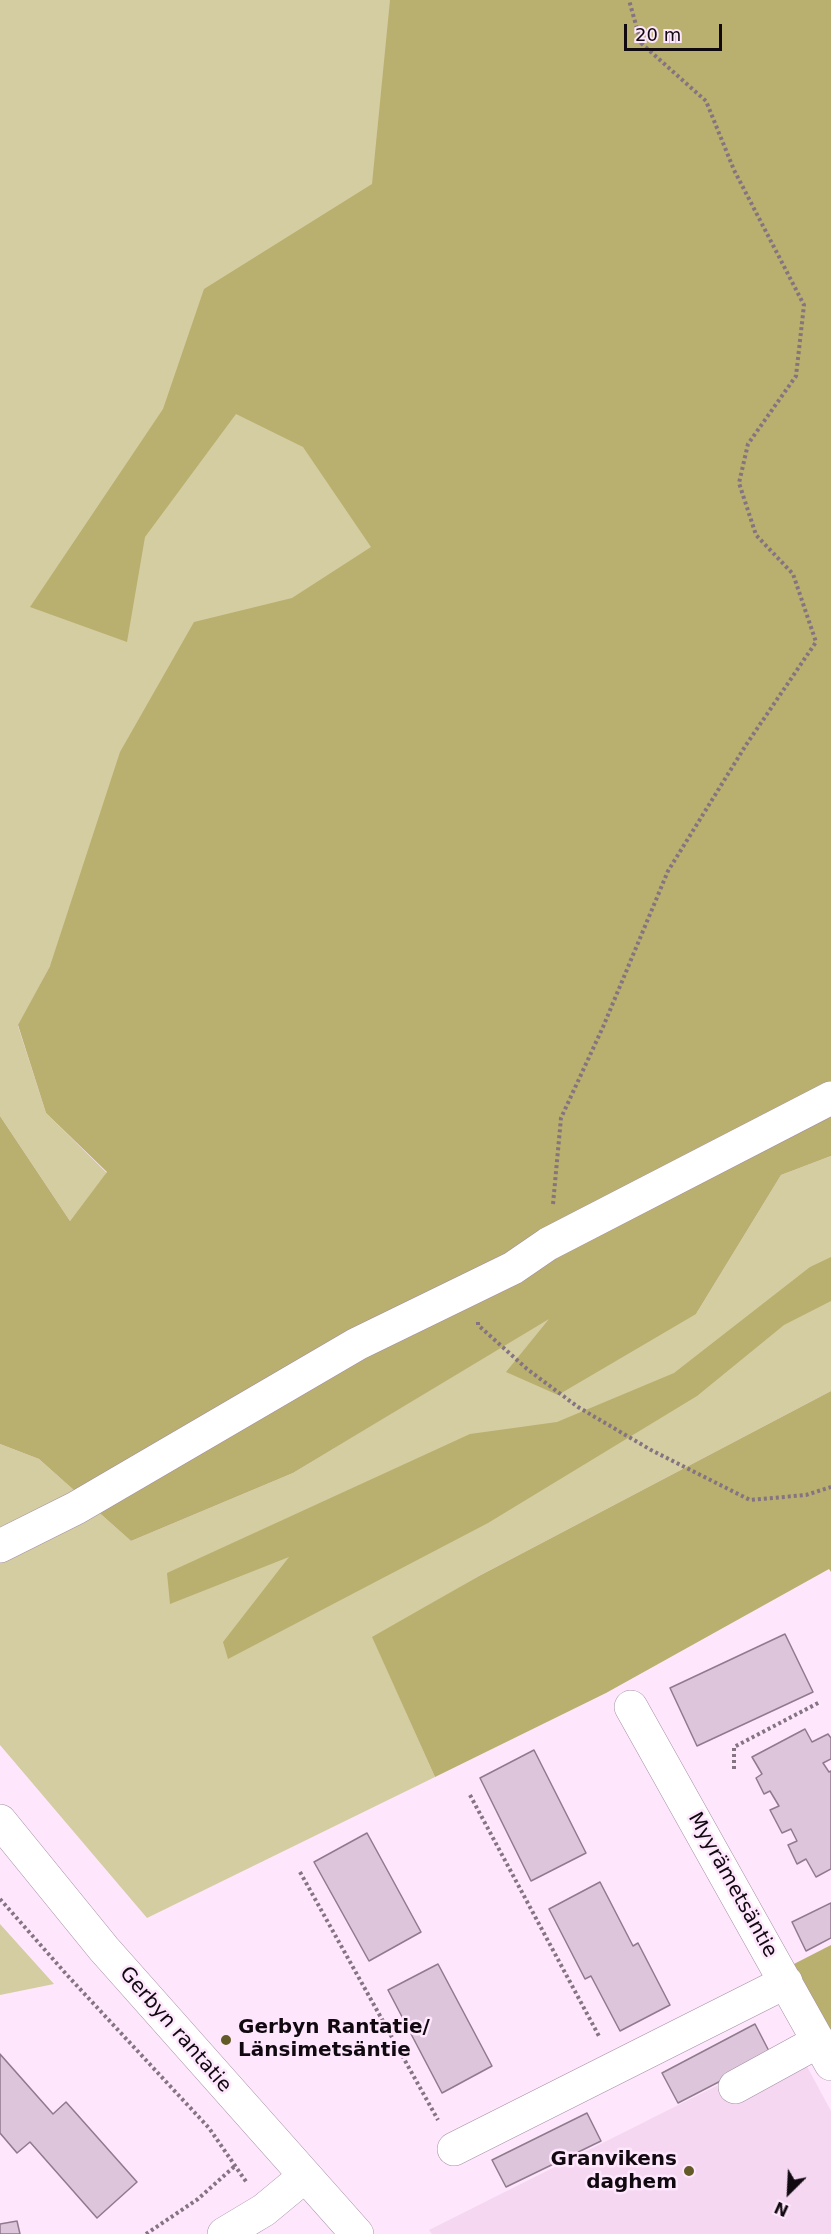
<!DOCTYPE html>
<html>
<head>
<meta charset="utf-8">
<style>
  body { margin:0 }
  #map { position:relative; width:831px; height:2234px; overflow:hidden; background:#fee6fc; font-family:"DejaVu Sans",sans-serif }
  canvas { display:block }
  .north { position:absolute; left:759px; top:2162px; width:60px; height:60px; -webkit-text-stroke:4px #fee6fc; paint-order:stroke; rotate:204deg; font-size:16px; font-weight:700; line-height:24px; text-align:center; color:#110910 }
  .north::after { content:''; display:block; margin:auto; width:21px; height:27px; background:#110910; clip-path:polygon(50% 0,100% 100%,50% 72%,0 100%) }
  .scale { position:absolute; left:624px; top:24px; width:98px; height:27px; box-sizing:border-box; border:3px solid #110910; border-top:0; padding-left:8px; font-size:18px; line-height:21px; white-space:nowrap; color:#110910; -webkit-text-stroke:4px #fee6fc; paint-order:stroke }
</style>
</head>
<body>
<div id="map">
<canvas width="831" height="2234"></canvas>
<div class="north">N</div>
<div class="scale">20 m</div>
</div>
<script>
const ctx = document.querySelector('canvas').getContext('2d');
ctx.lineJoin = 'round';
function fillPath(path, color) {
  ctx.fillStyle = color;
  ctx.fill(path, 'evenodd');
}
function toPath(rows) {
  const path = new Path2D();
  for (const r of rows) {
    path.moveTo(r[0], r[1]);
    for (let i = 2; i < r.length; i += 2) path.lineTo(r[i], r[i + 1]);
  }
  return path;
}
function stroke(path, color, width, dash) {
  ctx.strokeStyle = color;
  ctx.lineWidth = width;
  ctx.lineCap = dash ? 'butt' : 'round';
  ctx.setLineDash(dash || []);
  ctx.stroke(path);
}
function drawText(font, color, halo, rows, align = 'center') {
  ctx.font = font + ' "DejaVu Sans",sans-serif';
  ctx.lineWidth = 5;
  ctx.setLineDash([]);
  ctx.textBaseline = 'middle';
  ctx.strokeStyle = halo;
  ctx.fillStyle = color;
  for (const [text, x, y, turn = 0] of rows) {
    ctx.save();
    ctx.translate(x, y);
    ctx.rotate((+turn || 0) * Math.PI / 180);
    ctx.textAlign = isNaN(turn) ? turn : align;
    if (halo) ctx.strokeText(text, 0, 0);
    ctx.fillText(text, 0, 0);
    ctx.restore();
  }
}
fillPath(toPath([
  [796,2046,831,2111,831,2234,432,2234,429,2230]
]), '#f5d7f2');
fillPath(toPath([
  [0,0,390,0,437,561,50,966,18,1026,46,1113,107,1173,70,1221,0,1116],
  [831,1156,831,1391,479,1576,373,1638,435,1777,147,1918,0,1745,0,1444,39,1459,131,1541,293,1473,551,1317,696,1314,781,1175],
  [0,1924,54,1984,0,1995]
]), '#d4cda2');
fillPath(toPath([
  [390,0,831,0,831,1156,781,1175,696,1314,558,1395,506,1372,549,1319,293,1473,131,1541,39,1459,0,1444,0,1116,70,1221,107,1172,46,1113,18,1025,50,966,120,752,194,622,292,598,371,547,303,447,236,414,145,537,127,642,30,607,163,409,204,289,372,184],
  [831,1257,831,1301,784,1325,697,1396,488,1523,228,1659,223,1642,289,1557,170,1604,167,1573,470,1434,557,1422,674,1373,810,1267],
  [831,1391,831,1572,829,1569,606,1693,435,1777,372,1637,479,1576],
  [831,1945,831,2034,792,1965]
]), '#b9af6e');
const building = toPath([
  [785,1634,813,1692,697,1746,670,1688,785,1634],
  [805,1729,812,1742,828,1734,831,1738,831,1759,823,1763,829,1772,831,1771,831,1869,816,1877,806,1859,797,1864,788,1845,797,1841,791,1829,782,1833,770,1810,779,1806,770,1791,764,1794,756,1778,762,1774,752,1757,805,1729],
  [534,1750,586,1853,531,1881,480,1778,534,1750],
  [367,1833,421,1932,369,1961,314,1862,367,1833],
  [600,1882,633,1946,638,1943,670,2005,620,2031,591,1976,585,1979,549,1909,600,1882],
  [831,1903,831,1938,806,1951,792,1922,831,1903],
  [438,1964,492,2066,442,2093,388,1990,438,1964],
  [755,2024,771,2055,678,2103,662,2073,755,2024],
  [0,2054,53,2114,66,2102,137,2182,97,2218,30,2142,17,2153,0,2133,0,2054],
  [587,2113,601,2141,506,2187,492,2160,587,2113],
  [17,2221,20,2234,0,2234,0,2224,17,2221]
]);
fillPath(building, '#ddc6db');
stroke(building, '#907a8e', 1.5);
const minor = toPath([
  [0,1546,76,1508,357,1344,513,1268,548,1244,831,1098],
  [631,1707,831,2064],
  [735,2087,819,2041],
  [454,2149,786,1982],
  [224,2234,264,2210,305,2176]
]);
const major = toPath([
  [0,1821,104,1949,357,2234]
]);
stroke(minor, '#a48ea2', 34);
stroke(major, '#a48ea2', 34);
stroke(toPath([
  [553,1204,561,1118,603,1027,668,871,746,745,816,642,793,574,756,535,739,483,748,444,796,376,804,305,734,170,706,101,641,43,629,0],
  [478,1322,478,1325,527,1369,578,1407,651,1450,750,1500,806,1495,831,1487],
  [734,1769,734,1747,820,1702],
  [470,1795,600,2038],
  [300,1872,438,2120],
  [0,1899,67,1975,209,2128,247,2183],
  [146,2234,198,2199,236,2165]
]), '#847482', 4, [3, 3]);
stroke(minor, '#fff', 33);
stroke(major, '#fff', 33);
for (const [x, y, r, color] of [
  [226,2040,6,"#635b27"],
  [689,2171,6,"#635b27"]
]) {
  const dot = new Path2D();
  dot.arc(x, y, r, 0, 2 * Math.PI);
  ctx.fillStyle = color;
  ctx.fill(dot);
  stroke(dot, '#fee6fc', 2);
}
drawText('20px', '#110910', '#fee6fc', [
  ["Myyrämetsäntie",732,1885,61],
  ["Gerbyn rantatie",175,2030,49]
]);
drawText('bold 20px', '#110910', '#fee6fc', [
  ["Gerbyn Rantatie/",238,2028],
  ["Länsimetsäntie",238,2051],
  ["Granvikens",677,2160,"right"],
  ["daghem",677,2183,"right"]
], 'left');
</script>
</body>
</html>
